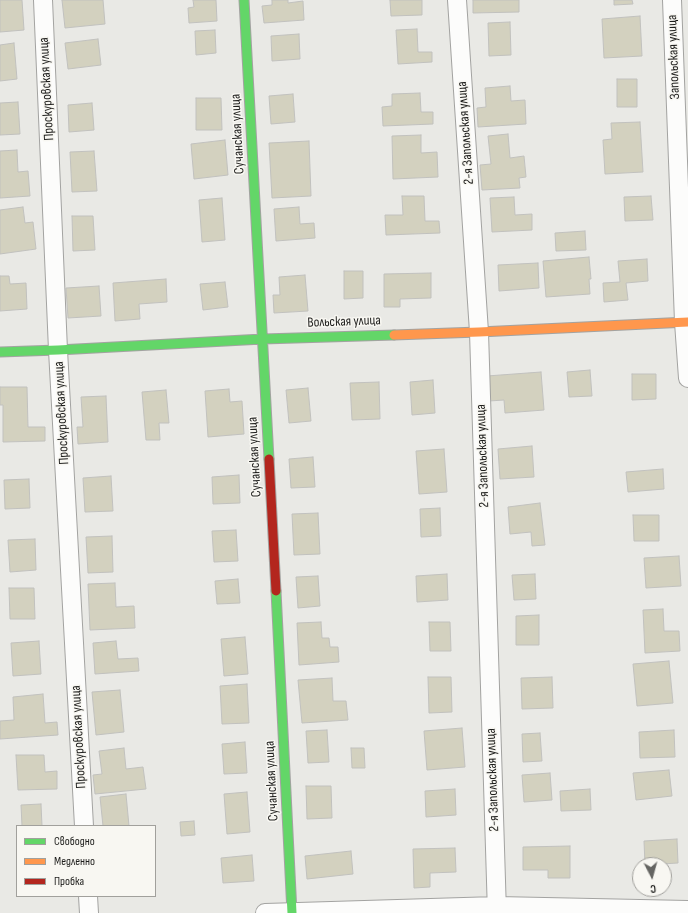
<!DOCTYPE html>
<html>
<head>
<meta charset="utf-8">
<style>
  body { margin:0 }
  #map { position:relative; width:688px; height:913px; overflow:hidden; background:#e9e9e5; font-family:"Sofia Sans Condensed",sans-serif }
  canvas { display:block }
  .legend { position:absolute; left:16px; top:825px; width:140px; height:72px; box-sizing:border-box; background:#f8f7f2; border:1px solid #a1a09c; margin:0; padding:5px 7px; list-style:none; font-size:12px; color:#1e1e1c }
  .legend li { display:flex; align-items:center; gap:8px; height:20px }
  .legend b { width:20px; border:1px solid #a1a09c }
  .north { position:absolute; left:632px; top:857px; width:40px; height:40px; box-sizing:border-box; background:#f8f7f2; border:1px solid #a1a09c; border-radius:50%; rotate:174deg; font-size:11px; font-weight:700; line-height:16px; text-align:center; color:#1e1e1c }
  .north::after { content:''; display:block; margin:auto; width:14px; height:18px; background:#656562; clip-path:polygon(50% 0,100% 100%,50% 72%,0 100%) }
</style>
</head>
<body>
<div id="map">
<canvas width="688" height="913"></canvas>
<ul class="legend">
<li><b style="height:5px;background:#63d668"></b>Свободно</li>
<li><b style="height:5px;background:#ff974d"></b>Медленно</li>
<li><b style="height:5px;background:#b3261e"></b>Пробка</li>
</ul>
<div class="north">С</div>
</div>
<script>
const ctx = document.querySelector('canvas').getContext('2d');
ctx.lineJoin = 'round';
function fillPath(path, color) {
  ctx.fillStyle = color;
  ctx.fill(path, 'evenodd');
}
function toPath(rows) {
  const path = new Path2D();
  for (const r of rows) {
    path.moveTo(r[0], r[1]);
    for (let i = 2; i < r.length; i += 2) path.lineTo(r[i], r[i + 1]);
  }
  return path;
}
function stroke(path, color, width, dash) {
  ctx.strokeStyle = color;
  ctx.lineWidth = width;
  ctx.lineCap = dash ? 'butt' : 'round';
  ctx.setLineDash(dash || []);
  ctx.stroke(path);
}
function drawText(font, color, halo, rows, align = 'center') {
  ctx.font = font + ' "Sofia Sans Condensed",sans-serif';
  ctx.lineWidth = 3;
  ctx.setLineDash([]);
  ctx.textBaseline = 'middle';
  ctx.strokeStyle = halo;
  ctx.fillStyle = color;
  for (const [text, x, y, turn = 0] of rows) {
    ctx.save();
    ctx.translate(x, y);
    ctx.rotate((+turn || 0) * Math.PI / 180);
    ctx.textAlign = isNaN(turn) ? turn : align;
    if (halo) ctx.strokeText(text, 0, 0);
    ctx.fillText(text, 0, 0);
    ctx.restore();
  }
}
const building = toPath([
  [0,0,22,0,24,30,0,32,0,0],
  [62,0,103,0,105,24,65,28,62,0],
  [193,0,216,0,217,21,189,23,188,8,194,7,193,0],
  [272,0,288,0,288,3,303,1,304,20,264,23,262,6,272,5,272,0],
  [390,0,422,0,422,15,391,16,390,0],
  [473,0,519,0,519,12,473,13,473,0],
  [614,0,632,0,633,4,614,5,614,0],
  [640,16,642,56,604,58,602,19,640,16],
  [510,22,511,55,489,56,488,23,510,22],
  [417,29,418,52,432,52,432,62,398,64,396,30,417,29],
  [215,30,216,53,196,55,195,31,215,30],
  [299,34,300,59,272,61,271,36,299,34],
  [98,39,101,65,68,69,65,43,98,39],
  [14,43,17,79,0,81,0,45,14,43],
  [617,79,637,79,637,107,617,107,617,79],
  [510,86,511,101,525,100,526,124,478,127,477,108,486,107,485,88,510,86],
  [420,93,421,112,433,112,433,124,383,126,382,107,392,106,392,94,420,93],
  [293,94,295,122,271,124,269,96,293,94],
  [196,98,221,98,222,130,196,130,196,98],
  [18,102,20,134,0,135,0,103,18,102],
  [92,103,94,130,69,132,68,105,92,103],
  [640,122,643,172,605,174,603,140,612,139,611,123,640,122],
  [508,134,510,158,524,156,526,177,519,178,520,188,482,190,480,165,491,164,488,136,508,134],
  [421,135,421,153,437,152,438,177,393,179,392,136,421,135],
  [225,140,228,175,194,179,191,144,225,140],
  [309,141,311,196,272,198,269,143,309,141],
  [17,150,18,172,28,171,30,196,0,198,0,151,17,150],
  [94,151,97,191,72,192,70,152,94,151],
  [402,196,424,196,425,221,439,221,440,233,386,235,385,215,403,215,402,196],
  [651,196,653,220,625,221,624,197,651,196],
  [514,197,515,215,532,214,532,230,492,232,490,198,514,197],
  [222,198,225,240,202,242,199,200,222,198],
  [23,207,25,223,33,222,36,249,0,254,0,210,23,207],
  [299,207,300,224,314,223,315,238,276,241,274,209,299,207],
  [72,216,93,216,95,250,73,251,72,216],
  [585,231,586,250,556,251,555,233,585,231],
  [589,257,591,279,589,279,590,294,546,297,543,261,589,257],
  [647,259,648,281,626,283,628,300,604,302,603,283,620,282,618,261,647,259],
  [538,263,539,288,499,291,498,265,538,263],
  [344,271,363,271,363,298,344,299,344,271],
  [431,273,431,298,400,299,400,307,384,307,384,274,431,273],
  [305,275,308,311,274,313,273,295,280,295,279,277,305,275],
  [0,276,9,276,10,284,26,283,27,309,0,311,0,276],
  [166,279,167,302,139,304,140,319,115,321,113,283,166,279],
  [225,282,228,307,203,310,200,284,225,282],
  [99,286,101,316,68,318,66,288,99,286],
  [590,370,592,396,569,397,567,372,590,370],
  [541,372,544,410,505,413,504,400,489,401,487,376,541,372],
  [632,374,656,374,656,399,632,400,632,374],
  [433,380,435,413,412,415,410,382,433,380],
  [379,382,380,419,352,420,350,383,379,382],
  [0,387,27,387,28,427,45,427,45,441,3,442,3,405,0,405,0,387],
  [308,388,311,421,289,423,286,390,308,388],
  [229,389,230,402,242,401,244,434,208,437,205,391,229,389],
  [166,390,169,423,159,423,160,440,146,440,142,392,166,390],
  [106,396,108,442,78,444,77,427,83,427,81,397,106,396],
  [532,446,534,477,500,479,498,449,532,446],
  [444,449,447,492,419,494,416,451,444,449],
  [313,457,315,487,291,488,289,459,313,457],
  [663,469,664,489,628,492,626,472,663,469],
  [239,475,240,503,213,504,212,477,239,475],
  [111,476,113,511,85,512,83,478,111,476],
  [29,479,30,508,5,509,4,480,29,479],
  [540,503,545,545,532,546,531,532,510,534,508,507,540,503],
  [440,508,441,536,421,537,420,509,440,508],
  [318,513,320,554,294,555,292,514,318,513],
  [633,515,659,515,659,541,634,541,633,515],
  [236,530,238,561,214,562,212,531,236,530],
  [112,536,113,572,88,573,86,537,112,536],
  [35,539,36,570,10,572,8,540,35,539],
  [679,556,681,586,646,588,644,558,679,556],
  [447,574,448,600,417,602,416,576,447,574],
  [535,574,536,599,514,600,512,575,535,574],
  [318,576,320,606,298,608,296,577,318,576],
  [238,579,240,603,217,604,215,581,238,579],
  [115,583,116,607,134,606,135,628,90,630,88,584,115,583],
  [9,588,34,588,35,619,10,619,9,588],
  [663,609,664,631,679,631,680,651,645,653,643,610,663,609],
  [539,615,539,645,516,645,516,616,539,615],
  [321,622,322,638,329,638,330,647,338,647,339,662,299,665,297,623,321,622],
  [429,622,450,622,451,651,430,651,429,622],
  [245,637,248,674,224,676,221,639,245,637],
  [39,641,41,674,13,676,11,643,39,641],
  [116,641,118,659,138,658,139,671,95,674,93,643,116,641],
  [669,661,673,703,637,706,633,664,669,661],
  [428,677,451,677,452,712,429,713,428,677],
  [552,677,553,708,522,709,521,678,552,677],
  [332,678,333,701,346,701,348,720,302,723,298,680,332,678],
  [247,684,249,723,222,724,220,686,247,684],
  [120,690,124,732,96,735,92,692,120,690],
  [43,694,45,723,57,722,58,735,0,739,0,721,14,720,13,697,43,694],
  [462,728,465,767,427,770,424,731,462,728],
  [327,730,329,762,308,763,306,731,327,730],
  [674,730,675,757,640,758,639,732,674,730],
  [540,733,542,761,523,762,522,734,540,733],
  [245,742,247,773,224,774,222,744,245,742],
  [124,748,126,769,143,767,146,789,95,794,93,775,102,774,99,751,124,748],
  [351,748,364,748,365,768,352,768,351,748],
  [16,755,44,755,45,772,57,771,57,789,18,790,16,755],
  [669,770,672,796,636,800,633,773,669,770],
  [550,773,552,800,524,802,522,775,550,773],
  [306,786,331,786,332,818,307,819,306,786],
  [455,789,456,815,426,817,425,791,455,789],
  [590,789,591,810,561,811,560,791,590,789],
  [247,792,250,832,227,834,224,794,247,792],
  [126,794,129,826,103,826,100,797,126,794],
  [41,804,42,826,22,826,21,805,41,804],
  [194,821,195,835,181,836,180,822,194,821],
  [677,839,678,863,645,865,644,841,677,839],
  [570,846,570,878,548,878,548,870,523,870,523,847,570,846],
  [455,848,456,872,430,873,430,887,414,888,413,849,455,848],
  [351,851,353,874,307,879,305,856,351,851],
  [252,855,254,881,223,883,221,858,252,855]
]);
fillPath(building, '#d3d1bf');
stroke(building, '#c1c1be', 1);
const street = toPath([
  [43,0,58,350,84,826],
  [457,0,479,332,497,913],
  [672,0,684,322,688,378],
  [88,896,89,913],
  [265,913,497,906,688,910]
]);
const fast = toPath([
  [244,0,269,459],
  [0,352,58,350,263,339,394,335],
  [276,591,292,913]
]);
const slow = toPath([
  [394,335,479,332,688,322]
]);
const jam = toPath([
  [269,459,276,591]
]);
stroke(street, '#a3a3a1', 20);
stroke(fast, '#a3a3a1', 11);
stroke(slow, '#a3a3a1', 11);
stroke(jam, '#a3a3a1', 11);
stroke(street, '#fcfcfb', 18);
stroke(fast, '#63d668', 9);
stroke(slow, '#ff974d', 9);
stroke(jam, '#b3261e', 9);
drawText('14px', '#1e1e1c', '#f8f7f2', [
  ["Запольская улица",674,57,-92],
  ["Проскуровская улица",47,89,-93],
  ["2-я Запольская улица",466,133,-94],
  ["Сучанская улица",238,134,-93],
  ["Вольская улица",344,322,-2],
  ["Проскуровская улица",62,413,-93],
  ["2-я Запольская улица",483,456,-92],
  ["Сучанская улица",255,457,-93],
  ["Проскуровская улица",79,737,-93],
  ["2-я Запольская улица",493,780,-92],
  ["Сучанская улица",272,781,-93]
]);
</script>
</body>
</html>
